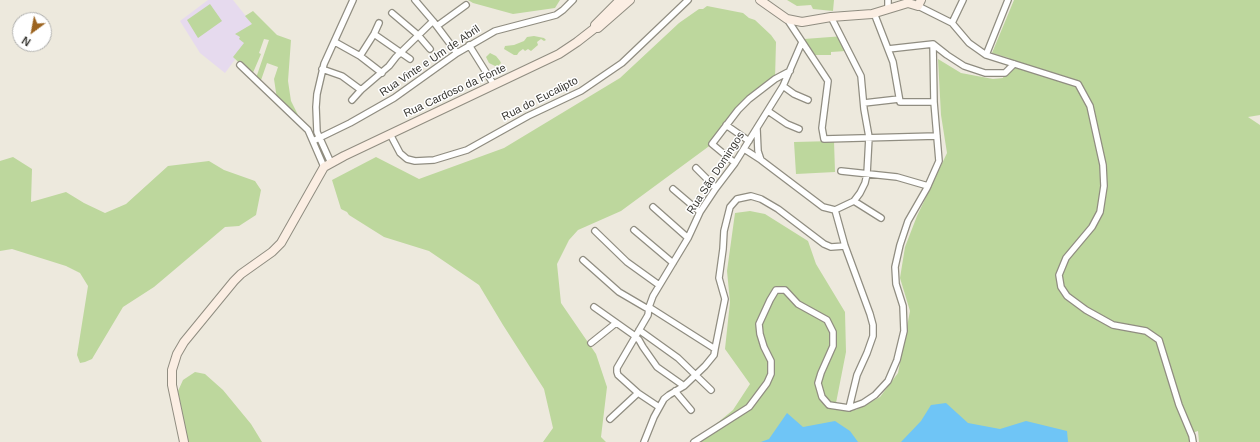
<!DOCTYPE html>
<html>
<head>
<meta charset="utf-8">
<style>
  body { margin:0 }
  #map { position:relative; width:1260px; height:442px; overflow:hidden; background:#ede9dd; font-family:Arial,sans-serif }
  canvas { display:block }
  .north { position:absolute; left:12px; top:12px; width:40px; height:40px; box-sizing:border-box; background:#fff; border:1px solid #afafad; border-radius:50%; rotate:212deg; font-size:11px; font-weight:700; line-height:16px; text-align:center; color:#373631 }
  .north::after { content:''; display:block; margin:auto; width:14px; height:18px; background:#9c6420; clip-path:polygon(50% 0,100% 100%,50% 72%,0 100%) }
</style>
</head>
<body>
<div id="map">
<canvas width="1260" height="442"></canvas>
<div class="north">N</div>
</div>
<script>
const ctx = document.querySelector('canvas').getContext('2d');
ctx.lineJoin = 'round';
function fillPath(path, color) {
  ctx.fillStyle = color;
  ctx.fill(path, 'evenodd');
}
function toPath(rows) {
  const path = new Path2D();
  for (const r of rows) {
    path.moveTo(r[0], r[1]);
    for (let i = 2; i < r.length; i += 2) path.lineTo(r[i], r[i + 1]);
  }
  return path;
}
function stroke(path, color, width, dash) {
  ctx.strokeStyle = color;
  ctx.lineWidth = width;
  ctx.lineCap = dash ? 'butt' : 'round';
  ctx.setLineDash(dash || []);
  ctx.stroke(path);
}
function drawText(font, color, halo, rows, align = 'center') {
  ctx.font = font + ' Arial,sans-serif';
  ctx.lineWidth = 3;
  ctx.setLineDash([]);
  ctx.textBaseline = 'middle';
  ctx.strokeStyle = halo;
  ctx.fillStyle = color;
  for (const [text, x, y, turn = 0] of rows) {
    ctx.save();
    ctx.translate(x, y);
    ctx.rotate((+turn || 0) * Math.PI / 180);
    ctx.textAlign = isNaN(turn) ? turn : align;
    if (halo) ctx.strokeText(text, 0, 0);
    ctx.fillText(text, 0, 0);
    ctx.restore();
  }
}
fillPath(toPath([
  [208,0,233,0,257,30,225,73,200,53,180,21]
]), '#e6daee');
fillPath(toPath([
  [468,0,560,0,555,8,513,14,473,3],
  [787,0,834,0,833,11,813,9,811,5,797,6],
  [1014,0,1260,0,1260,115,1248,117,1260,125,1260,442,1199,442,1198,431,1189,434,1189,442,694,442,733,410,750,384,725,349,730,302,727,271,735,213,750,211,765,214,808,241,816,264,845,312,846,352,836,403,856,410,880,397,898,373,910,311,900,278,905,247,917,216,947,153,941,115,938,59,961,73,993,79,1003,78,1009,58,992,53],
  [210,4,222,21,198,38,187,20],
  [707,6,743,13,749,18,755,20,771,35,776,42,775,79,749,99,712,144,621,211,578,230,569,240,557,264,561,303,596,354,607,387,601,437,606,442,543,442,553,428,544,389,503,325,479,285,429,251,384,237,349,215,347,212,341,209,332,180,376,157,419,179,504,148,620,78,679,23,699,9,703,9],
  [253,11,277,35,291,40,288,81,291,101,302,123,277,99,274,79,278,67,267,63,260,83,256,78,269,40,264,39,259,53,261,54,252,75,233,57,244,43,239,39,240,37,235,34,252,24,245,16],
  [534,36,544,38,546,40,544,41,541,39,537,42,538,45,531,51,528,49,525,51,523,49,519,52,517,55,514,55,504,49,505,46,514,45,524,41,527,37],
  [844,36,846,51,831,52,831,55,815,55,804,39],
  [490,53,496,56,500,61,501,63,497,67,489,63,486,57],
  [834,141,835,172,796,174,794,142],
  [13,157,32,169,31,202,66,192,84,203,105,213,126,204,168,166,209,161,224,170,255,181,261,190,256,215,239,226,225,227,154,287,123,307,92,359,85,362,80,363,77,355,88,286,80,273,66,266,12,249,0,251,0,161],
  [195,372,205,374,223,390,251,424,262,442,188,442,178,391,183,380]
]), '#bdd79d');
fillPath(toPath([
  [946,403,968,423,1000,429,1026,421,1067,431,1068,442,901,442,921,421,931,405],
  [787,413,803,427,835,421,850,431,858,442,761,442,769,439]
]), '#6fc5f6');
const street = toPath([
  [415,0,433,21],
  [888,0,888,8],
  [918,6,952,23,969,43,986,55,1078,84,1090,106,1103,165,1104,186,1100,212,1092,227,1066,258,1059,275,1061,287,1067,296,1086,310,1113,325,1146,331,1159,340,1179,405,1192,436,1193,442],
  [392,13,418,35,430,49],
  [874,13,893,62,900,102,934,102],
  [787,19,828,81,822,128,824,139,937,136],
  [952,23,963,0],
  [437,26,466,5],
  [374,34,410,59],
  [335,42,360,56,374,34,379,23],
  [469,45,494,85],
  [888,49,933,44],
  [986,55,1008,0],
  [360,56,382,73],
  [240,65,308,130,324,167],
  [322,69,342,76,361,90],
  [783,86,794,94,808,100],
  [352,100,361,90,389,66,396,57,433,21,457,53],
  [864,103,899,99],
  [768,111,787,124,799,129],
  [726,125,749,141],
  [757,129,758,151,761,160],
  [390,134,400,153,407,159,415,161,434,160,467,150,528,116,581,91,622,63,688,0],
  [313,141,350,123,394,98,457,53,495,31,556,15,563,10,573,0],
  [744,149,761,160,823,207,835,210,854,201,860,193,865,183,867,174,869,137,864,109,861,76,831,17],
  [331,163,317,132,316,107,317,94,324,64,353,0],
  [735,163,712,144,738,110,749,99,775,79,790,71],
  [696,168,716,188],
  [841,171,897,177,928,186],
  [673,189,700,212],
  [854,201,881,218],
  [653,207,688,238],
  [835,210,845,246,870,314,873,325,873,336,867,353,857,375,849,408],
  [634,230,673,263],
  [595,231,627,262,659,285],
  [583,260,619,292,648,309],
  [594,307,635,336,639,340,643,347,657,367,684,386],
  [639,330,678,358,711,390],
  [591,343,616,323],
  [715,349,725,299,719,278,723,249,724,231,730,207,737,199,751,196,761,199,778,209,824,244,831,247,845,246],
  [675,391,691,410],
  [659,407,638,393,618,375,617,372,617,368,648,315,649,307,653,296,688,238,700,212,716,188,735,163,783,86,802,42],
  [610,419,638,393],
  [644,442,654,417,664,399,669,395,684,386,705,366,714,355,715,349,649,307],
  [694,442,749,407,767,383,771,374,771,361,764,347,760,334,759,324,770,300,776,290,785,290,798,304,827,320,833,332,833,346,821,373,818,383,822,397,829,405,849,408,863,403,875,395,888,381,897,360,904,331,903,306,896,284,895,267,900,245,908,221,927,188,939,161,934,102,933,44,947,55,964,66,985,73,1005,73,1014,64]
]);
const secondary = toPath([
  [620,0,595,25,595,28,598,28,630,0],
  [760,0,787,19,802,22,831,17,872,14,908,3,918,6,921,0],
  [184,442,172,385,172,370,177,354,184,342,234,281,241,274,272,252,281,243,324,167,344,156,559,54,577,42,595,28]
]);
stroke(street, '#908d81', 8);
stroke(secondary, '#908d81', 10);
stroke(street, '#fff', 5.5);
stroke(secondary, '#fbeee3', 8);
drawText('11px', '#373631', '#fff', [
  ["Rua Vinte e Um de Abril",430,61,-34],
  ["Rua Cardoso da Fonte",455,91,-25],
  ["Rua do Eucalipto",540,99,-27],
  ["Rua São Domingos",716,173,-57]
]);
</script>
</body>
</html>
